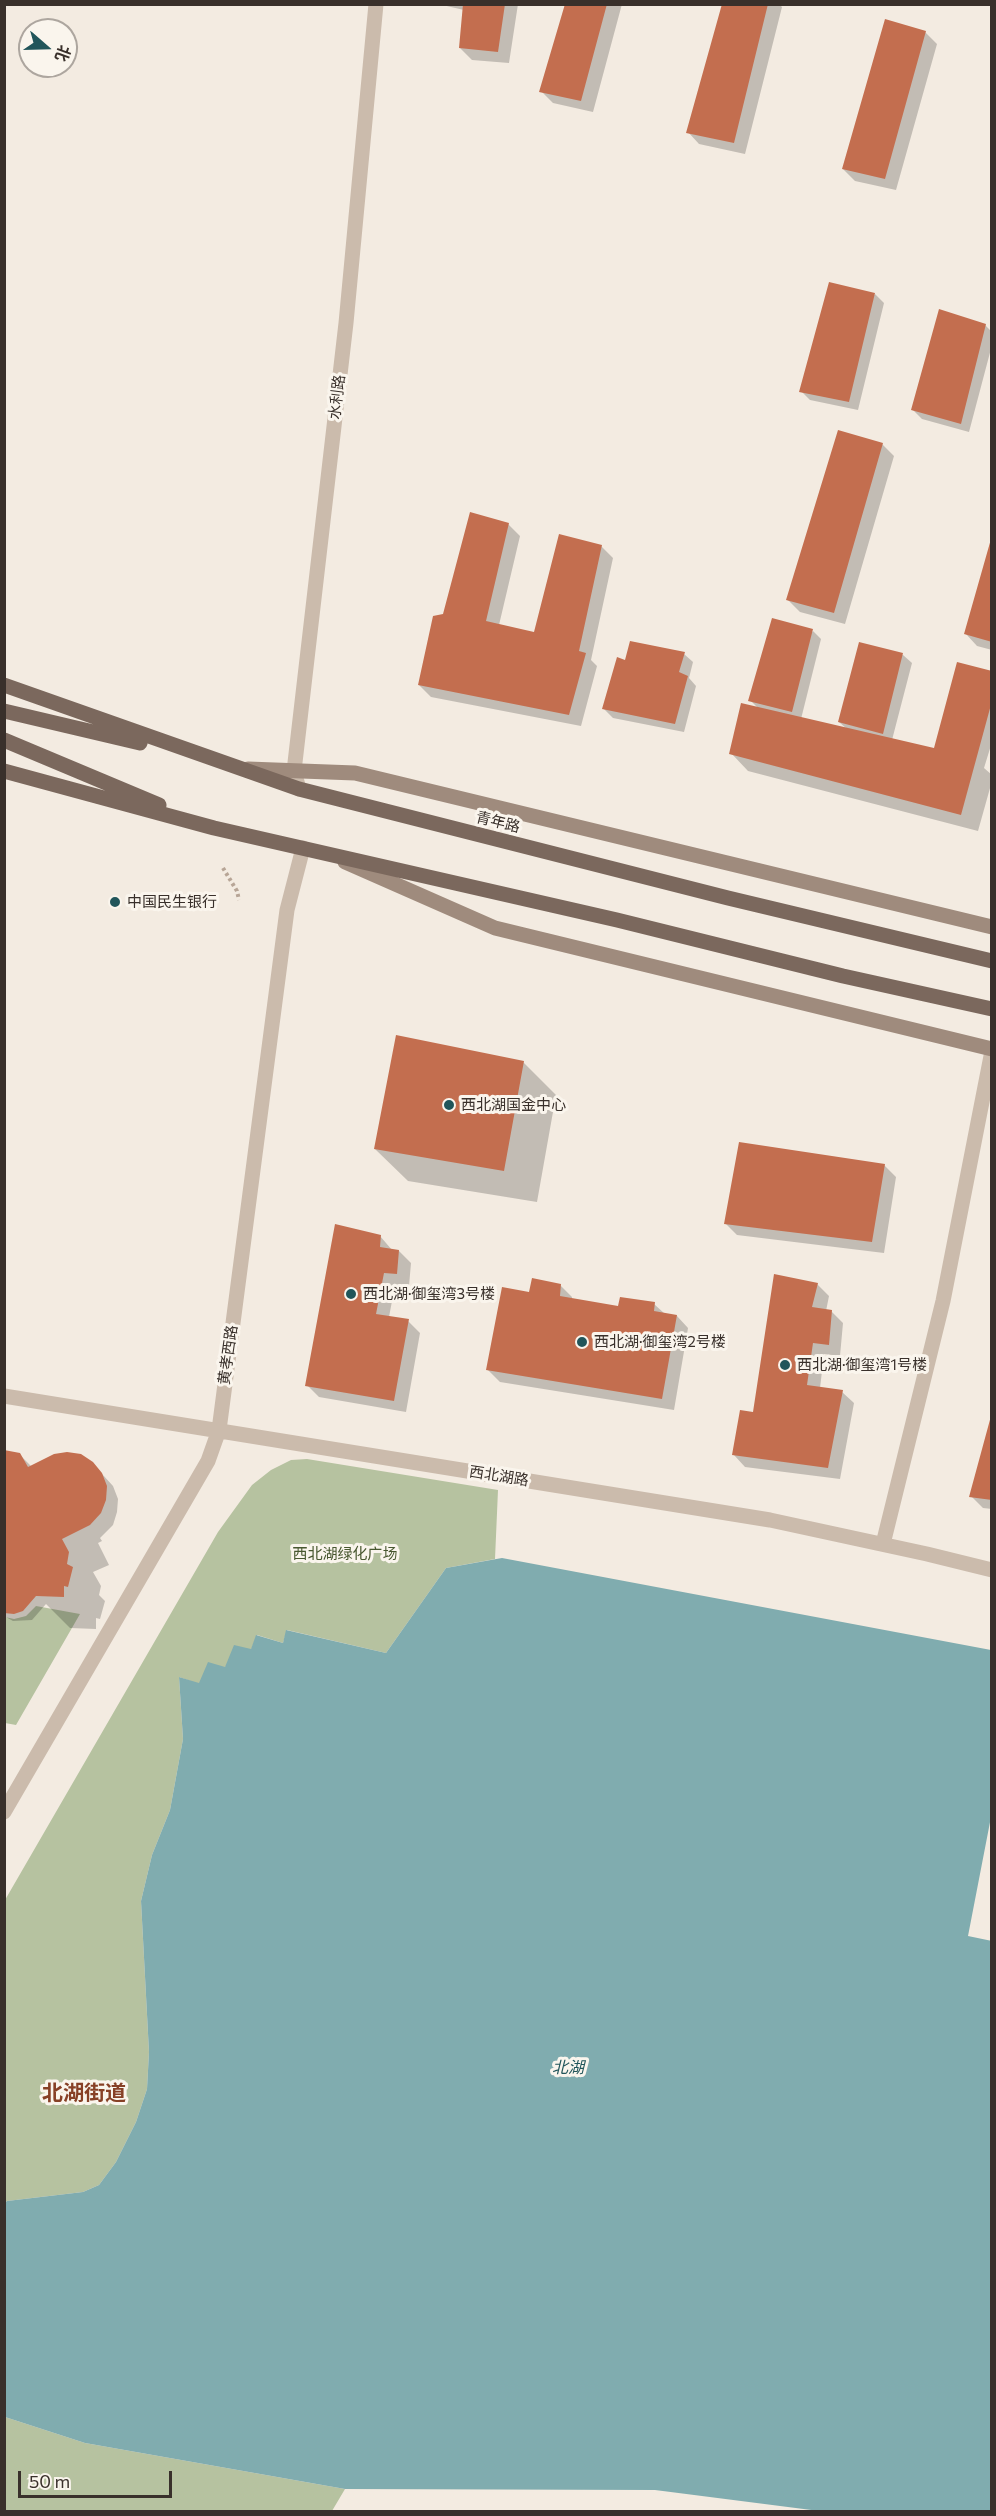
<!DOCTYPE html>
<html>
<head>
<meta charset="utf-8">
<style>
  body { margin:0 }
  #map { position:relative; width:996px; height:2516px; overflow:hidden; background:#f3ebe1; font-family:Commissioner,"Noto Sans SC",sans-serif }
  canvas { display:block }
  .frame { position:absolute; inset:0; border:6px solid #39302b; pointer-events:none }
  .north { position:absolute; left:18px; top:18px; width:60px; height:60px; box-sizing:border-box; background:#faf5ed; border:2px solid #ada69f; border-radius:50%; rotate:110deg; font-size:16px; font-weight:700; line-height:24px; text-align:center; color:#39302b }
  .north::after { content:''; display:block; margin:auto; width:21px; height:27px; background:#21555a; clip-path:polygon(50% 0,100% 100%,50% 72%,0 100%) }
  .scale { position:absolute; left:18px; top:2471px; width:154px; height:27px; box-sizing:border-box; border:3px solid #39302b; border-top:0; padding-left:8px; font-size:18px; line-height:21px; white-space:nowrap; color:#39302b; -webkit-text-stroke:4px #faf5ed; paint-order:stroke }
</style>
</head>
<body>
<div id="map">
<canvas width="996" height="2516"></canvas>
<div class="frame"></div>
<div class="north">北</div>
<div class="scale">50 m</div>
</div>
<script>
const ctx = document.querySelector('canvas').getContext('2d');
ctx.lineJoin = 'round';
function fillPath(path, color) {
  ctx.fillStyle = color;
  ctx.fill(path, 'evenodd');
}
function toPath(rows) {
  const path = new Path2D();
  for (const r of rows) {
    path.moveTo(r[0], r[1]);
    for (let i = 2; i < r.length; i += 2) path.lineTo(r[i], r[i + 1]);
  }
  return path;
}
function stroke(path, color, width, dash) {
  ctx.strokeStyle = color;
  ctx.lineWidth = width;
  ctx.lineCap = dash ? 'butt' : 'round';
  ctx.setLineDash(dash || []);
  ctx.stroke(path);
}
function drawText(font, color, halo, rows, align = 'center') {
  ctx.font = font + ' Commissioner,"Noto Sans SC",sans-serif';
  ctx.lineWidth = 6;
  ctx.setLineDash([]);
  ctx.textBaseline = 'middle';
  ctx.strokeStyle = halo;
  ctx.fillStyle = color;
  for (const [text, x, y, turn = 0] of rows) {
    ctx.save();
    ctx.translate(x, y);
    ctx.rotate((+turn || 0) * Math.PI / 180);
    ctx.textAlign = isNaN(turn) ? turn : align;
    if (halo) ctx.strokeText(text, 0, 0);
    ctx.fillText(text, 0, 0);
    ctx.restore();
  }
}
fillPath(toPath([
  [307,1459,498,1490,495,1559,446,1568,386,1653,287,1630,283,1643,257,1635,251,1650,199,1684,179,1677,183,1739,170,1810,152,1855,141,1901,149,2052,147,2089,136,2122,116,2162,99,2185,83,2192,7,2201,5,2203,5,1900,218,1532,252,1485,271,1470,291,1460],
  [36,1606,80,1614,16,1725,5,1723,5,1617,14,1619,26,1616],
  [5,2417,85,2443,345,2489,332,2511,5,2512]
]), '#b6c2a0');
fillPath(toPath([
  [502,1558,991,1650,991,1817,968,1936,992,1941,991,2510,988,2512,827,2512,655,2490,345,2489,85,2443,5,2417,5,2203,7,2201,83,2192,99,2185,116,2162,136,2122,147,2089,149,2052,141,1901,152,1855,170,1810,183,1739,179,1677,199,1683,208,1662,225,1667,234,1645,251,1649,256,1635,283,1643,286,1630,386,1653,446,1568]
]), '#80acaf');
fillPath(toPath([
  [438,4,518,4,509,63,472,60,460,48,464,10],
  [566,4,622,4,593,112,553,103,541,91],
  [723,4,779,4,782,7,745,154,699,144,688,132],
  [925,32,937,44,896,190,855,181,843,169],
  [875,294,884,303,858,410,810,400,801,391],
  [985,325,992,332,992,345,969,432,922,419,913,410],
  [882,444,894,456,845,624,800,612,788,600],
  [508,524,520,536,499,625,535,634,601,546,613,558,591,660,597,666,581,726,431,697,419,685,444,615],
  [992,542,992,650,977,646,966,634],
  [813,631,821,639,801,719,847,729,839,722,860,644,903,655,912,663,892,740,940,751,992,673,992,742,984,768,992,775,992,781,978,831,748,771,731,753,759,709,750,700],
  [684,654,693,662,689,678,696,686,684,732,613,718,604,709],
  [523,1062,556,1095,537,1202,408,1181,375,1149],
  [884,1165,896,1177,884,1253,737,1235,725,1223],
  [380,1236,392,1250,399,1251,411,1263,409,1286,395,1285,389,1317,408,1321,420,1333,406,1412,319,1397,307,1385],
  [817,1284,829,1296,826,1311,831,1311,843,1323,840,1356,824,1354,820,1388,842,1392,854,1403,840,1479,745,1467,734,1455],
  [560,1285,572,1297,572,1300,619,1308,654,1304,665,1314,677,1316,688,1328,674,1410,500,1382,488,1370,530,1294],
  [992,1419,992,1509,983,1508,971,1496],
  [4,1445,5,1452,19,1454,32,1467,92,1463,113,1486,118,1499,117,1512,113,1525,100,1538,102,1541,98,1543,109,1565,93,1572,101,1586,99,1595,105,1601,100,1619,96,1618,96,1629,70,1628,46,1604,32,1620,13,1621,4,1616]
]), '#0003');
fillPath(toPath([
  [463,4,505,4,498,52,459,48],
  [565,4,607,4,581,101,539,92],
  [722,4,768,4,734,143,686,133],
  [885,19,926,31,885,179,842,169],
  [829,282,875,293,849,402,799,392],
  [939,309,986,324,961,424,911,410],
  [838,430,883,443,834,613,786,600],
  [470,512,509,523,486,621,534,632,559,534,602,545,579,651,586,653,569,715,418,685,433,616,443,614],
  [991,539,992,539,992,642,964,634],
  [772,618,813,629,792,712,748,701],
  [630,641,685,652,679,672,688,676,675,724,602,709,617,657,625,660],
  [859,642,903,653,883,734,838,722],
  [957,662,992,671,992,701,961,815,729,754,741,703,934,748],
  [396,1035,524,1061,504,1171,374,1149],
  [739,1142,885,1164,872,1242,724,1224],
  [335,1224,381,1235,380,1247,399,1250,397,1274,384,1273,376,1314,409,1319,394,1401,305,1386],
  [774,1274,818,1283,812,1307,832,1310,829,1345,813,1343,807,1385,843,1390,828,1468,732,1455,740,1410,753,1412],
  [532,1278,561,1284,560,1296,618,1306,620,1297,655,1302,654,1311,677,1315,662,1399,486,1370,502,1287,529,1292],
  [991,1416,992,1416,992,1500,969,1497],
  [4,1450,20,1453,28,1467,54,1454,67,1452,81,1454,93,1462,102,1473,107,1486,106,1500,101,1513,90,1525,62,1539,69,1552,67,1564,73,1567,68,1587,64,1586,64,1597,36,1596,23,1611,14,1614,4,1613]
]), '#c36e4f');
stroke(toPath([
  [223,868,237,891,239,900]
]), '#b7a596', 4, [3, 3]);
stroke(toPath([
  [299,789,294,771,346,323,376,4],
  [4,1396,770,1520,927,1554,992,1570],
  [883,1544,943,1301,992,1051],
  [4,1812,208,1461,219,1430,287,910,303,848]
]), '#cbbbac', 15);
stroke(toPath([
  [248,769,355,773,992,927],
  [345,862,495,928,992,1049]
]), '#9f8b7d', 15);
stroke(toPath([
  [4,685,299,789,728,898,992,961],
  [4,711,140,743],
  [4,740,159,805],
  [4,771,214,828,617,920,843,976,992,1009]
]), '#7b685d', 15);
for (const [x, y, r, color] of [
  [115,902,6,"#21555a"],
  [449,1105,6,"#21555a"],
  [351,1294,6,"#21555a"],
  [582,1342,6,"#21555a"],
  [785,1365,6,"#21555a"]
]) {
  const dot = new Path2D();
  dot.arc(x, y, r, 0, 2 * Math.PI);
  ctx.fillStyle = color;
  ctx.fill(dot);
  stroke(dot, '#faf5ed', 2);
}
drawText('15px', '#39302b', '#faf5ed', [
  ["水利路",337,397,-83],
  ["青年路",498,822,14],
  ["黄孝西路",228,1355,-82],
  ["西北湖路",499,1476,9]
]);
drawText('15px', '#39302b', '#faf5ed', [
  ["中国民生银行",127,902],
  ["西北湖国金中心",461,1105],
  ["西北湖·御玺湾3号楼",363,1294],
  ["西北湖·御玺湾2号楼",594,1342],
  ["西北湖·御玺湾1号楼",797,1365]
], 'left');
drawText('15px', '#47572f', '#faf5ed', [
  ["西北湖绿化广场",345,1554]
]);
drawText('italic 16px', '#21555a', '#faf5ed', [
  ["北湖",568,2068]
]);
drawText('bold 21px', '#874026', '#faf5ed', [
  ["北湖街道",84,2093]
]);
</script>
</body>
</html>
